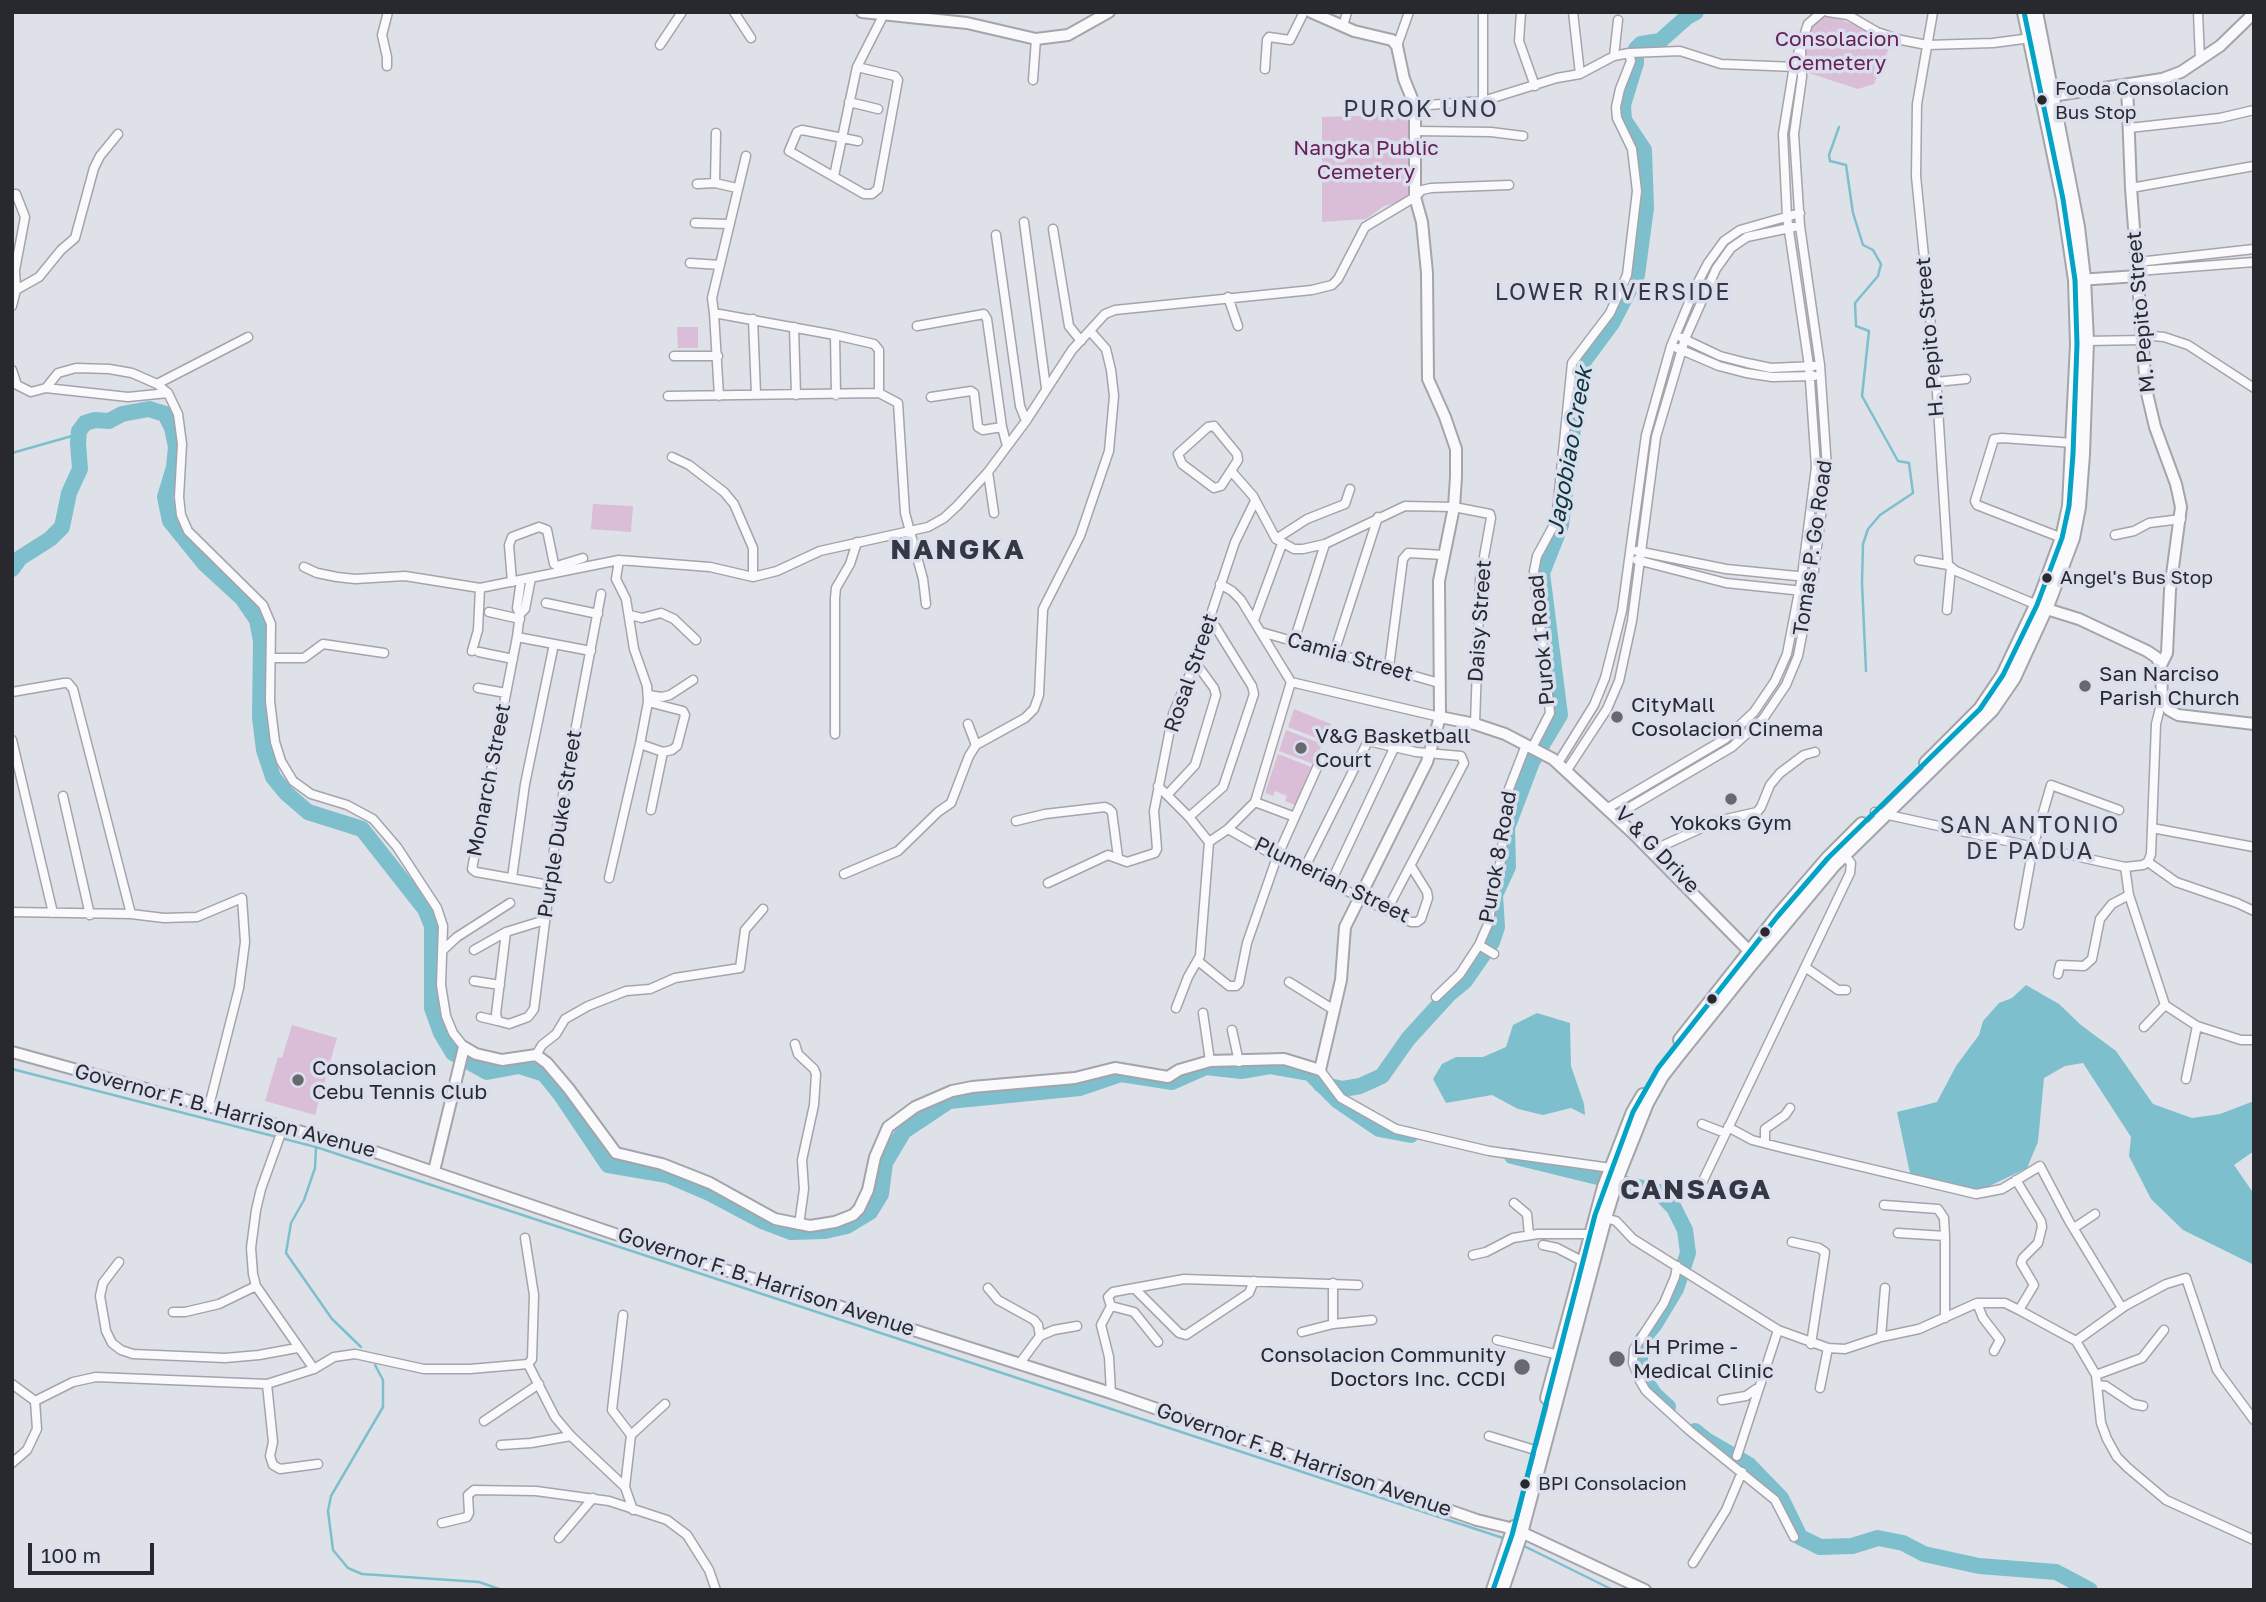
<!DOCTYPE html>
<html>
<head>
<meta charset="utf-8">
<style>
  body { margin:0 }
  #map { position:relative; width:2266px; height:1602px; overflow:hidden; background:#dfe1e8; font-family:"Golos Text",sans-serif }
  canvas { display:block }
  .frame { position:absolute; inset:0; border:14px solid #28292e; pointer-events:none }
  .scale { position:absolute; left:28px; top:1543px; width:126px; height:32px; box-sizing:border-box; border:4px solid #28292e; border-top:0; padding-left:9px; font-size:21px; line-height:24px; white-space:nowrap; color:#28292e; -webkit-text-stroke:5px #dbdeec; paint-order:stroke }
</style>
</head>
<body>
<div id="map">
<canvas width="2266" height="1602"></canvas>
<div class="frame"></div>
<div class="scale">100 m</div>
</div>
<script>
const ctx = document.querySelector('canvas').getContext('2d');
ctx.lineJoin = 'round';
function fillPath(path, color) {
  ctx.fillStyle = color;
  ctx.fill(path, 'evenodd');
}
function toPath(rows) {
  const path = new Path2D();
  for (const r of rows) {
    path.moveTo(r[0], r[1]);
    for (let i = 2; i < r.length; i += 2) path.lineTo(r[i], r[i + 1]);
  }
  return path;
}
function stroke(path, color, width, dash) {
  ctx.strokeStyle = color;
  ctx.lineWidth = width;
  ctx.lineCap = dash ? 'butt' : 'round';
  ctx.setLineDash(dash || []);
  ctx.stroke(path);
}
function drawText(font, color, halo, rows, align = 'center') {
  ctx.font = font + ' "Golos Text",sans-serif';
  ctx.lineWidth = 7;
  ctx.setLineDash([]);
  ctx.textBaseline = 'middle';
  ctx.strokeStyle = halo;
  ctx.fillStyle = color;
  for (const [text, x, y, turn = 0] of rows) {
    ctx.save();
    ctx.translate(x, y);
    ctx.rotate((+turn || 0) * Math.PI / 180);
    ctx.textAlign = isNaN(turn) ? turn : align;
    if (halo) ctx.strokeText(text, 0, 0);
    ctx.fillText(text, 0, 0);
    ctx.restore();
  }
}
fillPath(toPath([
  [1823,15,1833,16,1892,41,1874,84,1858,89,1809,73,1806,55,1808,35,1814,24],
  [1411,114,1411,195,1405,201,1384,206,1366,219,1322,222,1322,117],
  [677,327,698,327,698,348,678,348],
  [593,504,633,506,631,532,591,529],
  [1294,709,1331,724,1324,741,1288,727],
  [1286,730,1322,744,1314,764,1279,751],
  [1278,754,1311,767,1295,805,1285,801,1287,796,1275,791,1273,796,1265,793],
  [292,1025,337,1038,315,1115,265,1101,278,1057,282,1058]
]), '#dabdd6');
fillPath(toPath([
  [2026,985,2059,1004,2081,1025,2116,1051,2153,1104,2192,1118,2220,1114,2254,1101,2254,1151,2234,1165,2254,1194,2254,1265,2183,1230,2151,1199,2129,1156,2131,1137,2083,1063,2065,1066,2044,1078,2038,1142,2027,1168,1975,1193,1911,1178,1897,1112,1937,1102,1956,1066,1979,1035,1983,1021,1999,1003,2012,998],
  [1537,1013,1570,1023,1571,1066,1584,1104,1585,1115,1571,1108,1543,1115,1518,1109,1492,1095,1446,1103,1433,1079,1442,1064,1456,1057,1483,1057,1506,1047,1513,1025]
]), '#7ebfce');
stroke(toPath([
  [1839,127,1829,155,1830,161,1846,165,1853,213,1863,245,1873,250,1881,264,1878,276,1855,303,1856,326,1869,331,1862,396,1898,461,1909,463,1913,493,1880,515,1868,529,1863,544,1862,583,1866,671],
  [12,453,79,434],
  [12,1069,316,1147,1506,1539],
  [316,1148,315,1168,304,1200,291,1223,286,1253,332,1319,361,1347],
  [375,1365,383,1380,383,1407,331,1496,328,1511,333,1550,348,1568,362,1574,479,1582,502,1590],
  [1522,1545,1613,1590]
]), '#7ebfce', 2.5);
stroke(toPath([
  [12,569,20,558,50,539,62,527,69,493,80,469,78,443,79,431,85,423,95,420,109,421,122,414,149,409,165,414,172,428,176,447,174,467,165,497,170,521,204,563,242,598,257,620,261,641,260,717,264,750,273,777,286,793,308,812,362,829,425,909,432,926,432,1008,441,1033,453,1053,487,1072,519,1066,544,1074,561,1095,608,1165,667,1175,709,1193,762,1221,791,1232,825,1231,847,1226,870,1212,881,1194,885,1163,904,1131,949,1101,1080,1088,1121,1074,1172,1082,1206,1067,1241,1071,1270,1066,1310,1073,1338,1101,1379,1129,1411,1135],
  [1320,1084,1343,1089,1360,1086,1382,1076,1408,1039,1449,994,1465,981,1492,942,1497,927,1495,895,1508,867,1507,828,1532,762,1560,715,1542,573,1561,525,1581,365,1612,323,1637,275,1646,208,1644,150,1624,120,1623,105,1636,63,1636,49,1641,44,1660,41,1687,17,1696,12],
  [1512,1156,1659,1192,1674,1208,1685,1230,1688,1253,1676,1289,1655,1324,1642,1340,1640,1357,1640,1373,1655,1395,1668,1407],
  [1695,1431,1706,1440,1749,1465,1781,1498,1800,1537,1820,1547,1852,1546,1878,1538,1903,1543,1924,1554,1979,1566,2056,1572,2090,1590]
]), '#7ebfce', 16);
const street = toPath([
  [734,12,751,38],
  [1483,12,1483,101],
  [1521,12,1519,41,1535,86],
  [1573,12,1580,74],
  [1828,12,1848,15,1877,32,1901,40,1927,45,1993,43,2031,38],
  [1933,12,1917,104,1916,176,1936,377,1948,565],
  [2198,12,2200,59],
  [1343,26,1347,12],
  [660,45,682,12],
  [1397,46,1409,12],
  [1614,56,1618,20],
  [387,66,387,57,382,35,388,12],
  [857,67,895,76,898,80,878,189,872,194,864,194,789,151,797,132,802,130,858,141],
  [1265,69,1267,40,1269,37,1290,40,1304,12],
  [1033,80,1036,39],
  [849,102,878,109],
  [1415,106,1483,101,1557,78,1580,74,1614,56,1629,53,1680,51,1721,64,1796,67],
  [2129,128,2220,118,2254,110],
  [1415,131,1491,132,1523,136],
  [716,133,715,183,737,188],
  [746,156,712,298,714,313,835,335,874,344,879,350,879,393],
  [834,176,857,67,885,12],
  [697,184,715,183],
  [2131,188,2254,166],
  [12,194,16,194,25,217,15,270,16,290,12,306],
  [1024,222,1046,388],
  [695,223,728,224],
  [1053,229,1069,326,1081,341],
  [996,235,1020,406,1026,421],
  [2138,262,2254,249],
  [690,263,720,265],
  [2138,271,2254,262],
  [16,290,39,277,61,250,75,238,94,168,100,156,118,134],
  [1228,297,1238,326],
  [714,313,719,396],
  [753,319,756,394],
  [917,326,984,314,987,319,1002,427,1007,446],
  [794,327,796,395],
  [835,335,836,395],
  [2141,335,2164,337,2188,345,2254,388],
  [248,337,157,384,168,393,178,414,182,444,179,497,181,515,188,531,263,605,271,624,270,701,275,742,281,761,293,781,311,794,347,805,373,819,397,847,437,908,443,926,441,985,446,1016,453,1033,464,1047],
  [1682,338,1720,356,1747,363,1771,368,1814,366],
  [2087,341,2142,340],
  [1677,348,1719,366,1746,373,1772,377,1814,376],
  [674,356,718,356],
  [12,370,17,385,31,392,46,388,58,373,76,368,109,369,132,373,157,384],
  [1936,382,1966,379],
  [46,388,128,397,168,393],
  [668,396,879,393,898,403,905,513,923,579,926,604],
  [931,397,971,391,974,393,978,427,983,430,1002,427],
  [1214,426,1237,454,1238,460,1221,486,1214,488,1182,464,1178,454,1208,427,1214,426],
  [672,457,689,465,724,492,734,504,753,548,753,577],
  [988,472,994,513],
  [1232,472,1253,496,1276,539,1294,549,1303,549,1325,544,1405,506,1454,507,1490,514,1491,518,1480,579,1475,724],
  [2115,535,2134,531,2149,523,2181,519],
  [2062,538,1977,505,1975,501,1994,439,2002,438,2073,443],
  [1276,539,1307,519,1345,504,1350,489],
  [1637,551,1726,569,1807,577],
  [619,560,616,579,626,599,634,649,647,686,648,702],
  [1637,560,1726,583,1803,591],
  [1919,560,1948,565,1956,571,2037,605],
  [304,567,317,573,337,577,355,579,405,576,480,588,619,560,710,567,753,577,777,571,820,551,928,527,944,518,957,506,988,472,1026,421,1072,350,1105,314,1115,310,1312,290,1332,285,1338,279,1365,227,1415,197,1422,190,1431,188,1509,185],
  [521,580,517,608,520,614,517,637,472,869,476,872,549,885],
  [512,582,509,545,512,537,539,527,547,530,554,564,557,566,583,558],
  [546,603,598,614],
  [1947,610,1951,567],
  [489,612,520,619],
  [520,614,525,609,531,578],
  [630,615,642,618,661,613,674,619,696,640],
  [1254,620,1282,544],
  [1261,632,1439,683],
  [517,637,591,651],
  [1294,641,1325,544],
  [472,651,478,630,480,588],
  [479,652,513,659],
  [1334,653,1378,517],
  [272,658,304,658,323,644,384,653],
  [1389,667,1403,559,1408,553,1444,555],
  [1291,682,1440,717],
  [478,688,506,693],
  [12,692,64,683,68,683,73,689,131,914,12,912],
  [648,695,662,697,670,695,693,680],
  [968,724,976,745],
  [835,734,835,598,836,588,850,564,857,542],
  [12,740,53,913],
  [1532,748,1550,713,1534,571,1537,556,1556,521,1572,363,1610,313,1627,275,1637,191,1632,149,1617,118,1616,107,1620,89,1631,61,1629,53],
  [1558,763,1594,705,1605,678,1622,611,1646,435,1671,346,1695,288,1708,263,1724,241,1740,230,1800,213],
  [1567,770,1607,709,1619,681,1632,621,1656,437,1685,339,1716,269,1731,248,1747,237,1794,227],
  [1158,786,1189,817,1209,842,1200,956,1188,977,1176,1008],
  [1168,794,1195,765,1216,695,1214,688,1195,662],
  [63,796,90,915],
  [1255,802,1295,817],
  [1608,808,1725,739,1754,712,1775,681,1787,654,1802,576,1816,467,1809,366,1787,217,1783,134,1794,66,1808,24,1822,12],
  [651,810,663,752],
  [1875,812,2125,867,2143,865,2148,862,2151,854,2156,724,2162,700],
  [1615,816,1732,747,1763,719,1786,685,1798,656,1813,578,1827,468,1820,365,1800,226,1794,134,1802,77,1801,50],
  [1189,817,1223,787,1254,694,1252,686,1210,618],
  [1016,821,1045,814,1105,807,1109,809,1112,812,1118,857],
  [2152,828,2254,847],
  [1228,829,1277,857,1411,922,1417,922,1421,919,1428,898,1427,892,1411,866],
  [1209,842,1228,829,1255,802,1291,682,1241,600,1232,591,1220,584],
  [1651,851,1717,821,1757,812,1761,807,1770,785,1780,773,1804,755,1815,752],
  [2148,862,2176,882,2237,903,2254,911],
  [2125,867,2129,895,2165,1005,2197,1026,2241,1040,2254,1040],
  [1304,869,1368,741,1416,752,1461,756,1464,763,1387,910],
  [844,874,898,851,938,812,951,803,969,756,976,745,1025,718,1034,709,1039,695,1043,609,1080,536,1109,451,1114,396,1111,370,1106,349,1090,331],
  [512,878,525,784,554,644],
  [609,878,640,744,648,702,683,711,685,715,677,746,672,750,663,752,640,744],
  [1331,882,1395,746],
  [1048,883,1108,855,1127,862,1155,853,1157,849,1154,811,1173,714,1195,662,1235,542,1255,501],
  [131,914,164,918,197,917,242,898,245,942,239,988,209,1106],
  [2019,925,2033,847,2051,785,2119,810],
  [506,932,496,1014,498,1021,509,1024,528,1017,534,1009,557,827,601,594],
  [1479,945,1494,954],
  [443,950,457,937,510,903],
  [474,950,506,932,545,920],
  [1198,961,1229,986,1236,986,1239,983,1247,943,1277,857,1320,761],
  [1805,967,1838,990,1846,990],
  [2058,974,2060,965,2084,966,2092,959,2100,919,2112,904,2129,895],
  [474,981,500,985],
  [1289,982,1334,1010],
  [1436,997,1460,974,1479,945,1489,922,1493,891,1501,860,1507,794,1526,745],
  [1203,1013,1210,1061],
  [481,1017,498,1021],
  [2144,1027,2165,1005],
  [1232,1030,1239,1062],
  [795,1044,798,1054,814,1069,816,1074,814,1105,802,1160,804,1189,799,1225],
  [536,1055,542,1045,556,1034,565,1019,588,1006,626,991,650,989,675,978,740,968,745,930,763,909],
  [1320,1070,1341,1098,1396,1129,1489,1151,1611,1168],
  [2186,1079,2197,1026],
  [1702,1124,1725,1133],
  [284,1125,261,1189,256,1210,251,1248,253,1274,256,1286,314,1369],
  [1728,1127,1752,1140,1779,1147,1976,1194,2002,1189,2040,1166,2069,1221,2122,1308],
  [1765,1143,1765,1129,1785,1115,1790,1108],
  [2016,1180,2041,1221,2042,1227,2038,1243,2023,1258,2021,1263,2034,1285,2019,1310],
  [1699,1189,1850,873,1851,863,1844,855],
  [1514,1203,1527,1214,1529,1235],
  [1884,1205,1938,1209,1944,1218,1945,1236],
  [1605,1218,1616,1221,1633,1239,1778,1330,1828,1348,1845,1349,1881,1337,1919,1329,1977,1303,2005,1303,2019,1310,2076,1341,2096,1375,2101,1423,2107,1439,2117,1457,2128,1468,2166,1500,2254,1540],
  [2074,1228,2095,1214],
  [1898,1233,1945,1236,1945,1318],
  [525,1238,534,1295,532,1359,528,1364],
  [1792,1242,1819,1248,1825,1252,1811,1344],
  [1543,1245,1557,1248,1584,1262],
  [1473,1255,1486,1252,1513,1238,1538,1234,1591,1234],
  [119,1262,103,1283,100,1296,106,1331,112,1343,121,1350,133,1354,225,1358,259,1355,297,1348],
  [1677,1266,1675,1277,1664,1303,1634,1349,1633,1363,1640,1381,1646,1391,1690,1431,1775,1500,1794,1537],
  [1333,1283,1333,1324],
  [988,1288,998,1300,1034,1320,1038,1325,1040,1336],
  [1135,1289,1179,1333,1186,1335,1249,1293,1254,1281],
  [1977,1303,1983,1318,2000,1340,1994,1351],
  [1111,1306,1134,1312,1158,1342],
  [173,1312,185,1312,219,1304,256,1286],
  [623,1315,612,1410,631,1435],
  [1302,1332,1333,1324,1372,1320],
  [1881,1337,1885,1288],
  [1497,1340,1559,1355],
  [2076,1341,2125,1306,2166,1284,2186,1278,2217,1370,2254,1420],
  [1020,1363,1040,1336,1054,1330,1077,1326],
  [528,1364,555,1417,571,1436,625,1487,633,1510],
  [2096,1375,2142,1358,2164,1330],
  [12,1384,35,1401,37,1429,27,1450,12,1463],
  [267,1384,273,1442,270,1456,273,1465,280,1469,318,1464],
  [2097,1385,2106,1386,2133,1404,2143,1406],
  [1820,1388,1828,1348],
  [1111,1393,1109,1357,1101,1325,1111,1306,1108,1297,1113,1292,1184,1279,1358,1285],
  [1722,1400,1746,1396,1756,1389],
  [35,1401,73,1382,96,1377,267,1384,314,1369,334,1357,355,1354,424,1369,470,1369,528,1364],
  [484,1421,539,1384],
  [1489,1436,1535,1450],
  [501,1445,531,1443,571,1436],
  [1737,1456,1778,1330],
  [625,1487,631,1435,665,1404],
  [442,1523,467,1517,469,1513,468,1495,474,1490,536,1491,609,1501,667,1520,687,1535,709,1570,716,1590],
  [559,1538,593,1498],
  [1693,1563,1726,1510,1742,1472]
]);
const secondary = toPath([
  [862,12,967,23,1036,39,1068,35,1109,12],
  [2127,85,2131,188,2146,389,2155,427,2176,484,2181,507,2170,590,2167,653,2161,665,2162,700,2169,710,2178,715,2254,724],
  [2051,96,2162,79,2181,72,2220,46,2254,13],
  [2078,280,2138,276],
  [2040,607,2079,619,2147,651,2156,657,2161,665],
  [1440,717,1475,724,1505,734,1553,759,1635,835,1754,956],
  [12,1052,378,1153,653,1247,1111,1393,1477,1520,1514,1529],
  [434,1171,464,1047,476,1054,502,1060,536,1055,547,1063,569,1089,616,1153,662,1164,710,1183,775,1219,810,1226,835,1222,853,1215,859,1209,868,1190,875,1157,888,1127,915,1107,952,1091,972,1087,1075,1078,1115,1068,1168,1077,1179,1070,1210,1061,1284,1059,1320,1070,1341,980,1345,927,1427,762,1440,717,1439,581,1454,507,1456,477,1456,449,1445,417,1428,379,1427,273,1422,222,1415,197,1415,106,1404,79,1397,46,1392,40,1354,31,1311,12],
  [1521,1532,1645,1590]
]);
const primary = toPath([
  [1926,763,1980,709,2003,675,2041,595,2062,538,2069,506,2077,344,2075,280,2063,199,2024,12],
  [1680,1040,1777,917,1828,858,1862,824],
  [1547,1398,1604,1187,1633,1112,1643,1095],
  [1493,1590,1514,1527],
  [1502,1590,1520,1537,1605,1218,1619,1173,1647,1103,1662,1076,1676,1058,1749,967,1834,865,1992,710,2014,678,2048,604,2073,538,2079,507,2083,454,2087,341,2084,279,2078,227,2036,12]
]);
stroke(street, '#a4a4aa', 11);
stroke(secondary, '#a4a4aa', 14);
stroke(primary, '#a4a4aa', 16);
stroke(street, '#fafafc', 8);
stroke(secondary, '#fafafc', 10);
stroke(primary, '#fafafc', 12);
stroke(toPath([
  [1493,1590,1512,1535,1595,1215,1633,1112,1658,1068,1777,917,1828,858,1980,709,2003,675,2037,605,2062,538,2069,506,2073,454,2077,344,2075,280,2063,199,2024,12]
]), '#02a3c6', 5);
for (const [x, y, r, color] of [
  [2042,100,6,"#28292e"],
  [2047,578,6,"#28292e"],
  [2085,686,7,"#68696f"],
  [1617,717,7,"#68696f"],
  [1301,748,7,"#68696f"],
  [1731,799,7,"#68696f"],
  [1765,932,6,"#28292e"],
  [1712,999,6,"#28292e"],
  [298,1080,7,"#68696f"],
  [1617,1359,9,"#68696f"],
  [1522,1367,9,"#68696f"],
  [1525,1484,6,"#28292e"]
]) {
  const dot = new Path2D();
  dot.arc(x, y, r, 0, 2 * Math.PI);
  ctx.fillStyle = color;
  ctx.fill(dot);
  stroke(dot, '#dbdeec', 2.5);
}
drawText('19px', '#28292e', '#dbdeec', [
  ["Fooda Consolacion",2055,89],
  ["Bus Stop",2055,113],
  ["Angel's Bus Stop",2060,578],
  ["BPI Consolacion",1538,1484]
], 'left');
drawText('21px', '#672158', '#dbdeec', [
  ["Consolacion",1837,39],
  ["Cemetery",1837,63],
  ["Nangka Public",1366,148],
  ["Cemetery",1366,172]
]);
drawText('21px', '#28292e', '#dbdeec', [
  ["M. Pepito Street",2141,312,-95],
  ["H. Pepito Street",1930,337,-95],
  ["Tomas P. Go Road",1813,548,-82],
  ["Daisy Street",1480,621,-86],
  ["Purok 1 Road",1542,640,-95],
  ["Camia Street",1350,657,16],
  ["Rosal Street",1191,673,-71],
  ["Monarch Street",489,780,-79],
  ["Purple Duke Street",560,824,-81],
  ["V & G Drive",1657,850,46],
  ["Purok 8 Road",1498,857,-80],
  ["Plumerian Street",1332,880,26],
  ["Governor F. B. Harrison Avenue",225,1111,15],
  ["Governor F. B. Harrison Avenue",766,1282,18],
  ["Governor F. B. Harrison Avenue",1304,1460,19]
]);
drawText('21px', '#28292e', '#dbdeec', [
  ["San Narciso",2099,674],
  ["Parish Church",2099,698],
  ["CityMall",1631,705],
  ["Cosolacion Cinema",1631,729],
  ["V&G Basketball",1315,736],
  ["Court",1315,760],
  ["Yokoks Gym",1731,823,"center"],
  ["Consolacion",312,1068],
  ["Cebu Tennis Club",312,1092],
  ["LH Prime -",1633,1347],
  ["Medical Clinic",1633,1371],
  ["Consolacion Community",1506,1355,"right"],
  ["Doctors Inc. CCDI",1506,1379,"right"]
], 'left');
ctx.letterSpacing = '2px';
drawText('23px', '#353843', '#dbdeec', [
  ["PUROK UNO",1421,110],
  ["LOWER RIVERSIDE",1613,293],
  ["SAN ANTONIO",2030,826],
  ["DE PADUA",2030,852]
]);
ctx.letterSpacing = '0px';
drawText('italic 23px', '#0a363f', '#dbdeec', [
  ["Jagobiao Creek",1570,451,-80]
]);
ctx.letterSpacing = '2px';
drawText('bold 28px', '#353843', '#dbdeec', [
  ["NANGKA",958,550],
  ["CANSAGA",1696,1190]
]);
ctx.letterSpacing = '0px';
</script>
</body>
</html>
